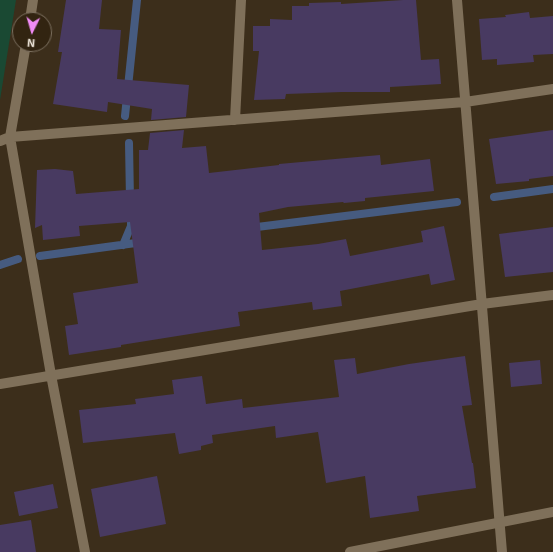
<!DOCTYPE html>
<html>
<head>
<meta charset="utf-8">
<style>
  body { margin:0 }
  #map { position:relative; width:553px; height:552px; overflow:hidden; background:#3c2e1b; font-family:"Exo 2",sans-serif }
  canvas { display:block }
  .north { position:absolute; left:12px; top:12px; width:40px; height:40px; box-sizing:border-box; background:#322411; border:1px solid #7d7161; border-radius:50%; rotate:185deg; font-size:11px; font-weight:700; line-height:16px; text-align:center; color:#ede4d8 }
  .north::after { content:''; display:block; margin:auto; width:14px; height:18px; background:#f08bf5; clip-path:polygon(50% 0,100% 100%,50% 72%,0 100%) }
</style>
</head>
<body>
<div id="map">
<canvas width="553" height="552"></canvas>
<div class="north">N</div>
</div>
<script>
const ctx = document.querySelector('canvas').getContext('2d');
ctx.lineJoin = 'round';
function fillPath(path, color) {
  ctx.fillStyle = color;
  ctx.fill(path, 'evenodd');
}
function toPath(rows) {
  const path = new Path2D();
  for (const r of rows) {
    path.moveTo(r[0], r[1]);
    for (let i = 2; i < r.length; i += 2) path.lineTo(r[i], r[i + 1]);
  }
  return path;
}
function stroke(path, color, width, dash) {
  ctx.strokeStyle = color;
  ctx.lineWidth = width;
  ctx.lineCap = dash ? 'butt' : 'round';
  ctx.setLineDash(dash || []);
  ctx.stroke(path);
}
fillPath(toPath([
  [0,0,16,0,0,100]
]), '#1a4933');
stroke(toPath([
  [125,116,137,0],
  [129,143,130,200],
  [494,197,553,189],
  [249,228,457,202],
  [123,245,131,226,131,218],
  [40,256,143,242],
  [0,265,18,259]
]), '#465b80', 8);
fillPath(toPath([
  [66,0,102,0,99,29,121,30,117,79,189,85,186,117,151,120,152,109,108,102,107,112,53,104,62,52,58,52],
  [403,0,416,0,421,60,439,59,441,84,390,87,390,92,342,92,286,94,285,99,254,100,259,51,253,51,253,26,270,26,270,19,292,20,292,6,309,6,309,3,341,2,341,4],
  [529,12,530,18,553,16,553,54,533,55,534,62,497,65,497,59,482,60,479,19,506,17,505,15],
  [184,130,182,148,206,146,209,173,279,165,279,164,380,155,381,165,430,159,434,191,365,198,365,201,344,203,343,202,288,207,259,213,262,250,318,244,346,239,350,256,423,242,421,231,444,226,455,280,431,285,429,274,340,291,342,306,313,310,312,302,238,312,240,326,121,345,121,347,69,355,65,326,78,324,73,293,138,283,130,222,79,226,80,236,43,240,42,225,35,228,37,170,55,169,73,171,76,194,139,189,139,150,148,150,150,133],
  [553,130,553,176,529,179,529,181,496,184,489,139],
  [553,227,553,272,505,277,499,234],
  [465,356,472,405,462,406,472,463,473,463,476,488,417,496,419,511,370,518,365,476,326,483,318,432,276,438,275,426,212,435,213,443,201,446,201,450,179,454,175,433,83,443,79,410,136,404,135,399,174,394,172,380,202,376,206,404,242,399,243,408,339,397,334,360,355,358,357,374,409,364],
  [540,360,542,384,511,387,509,363],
  [157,476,166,524,100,537,91,489],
  [53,484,58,508,19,516,14,492],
  [31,520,36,552,0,552,0,525]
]), '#483a61');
stroke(toPath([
  [457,0,502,552],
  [30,20,33,0],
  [26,44,10,137,51,375,85,552],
  [235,120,241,0],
  [0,141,10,137,465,102,553,89],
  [0,384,482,304,553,295]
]), '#7f705a', 10);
stroke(toPath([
  [350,552,553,512]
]), '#7f705a', 10);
</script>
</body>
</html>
